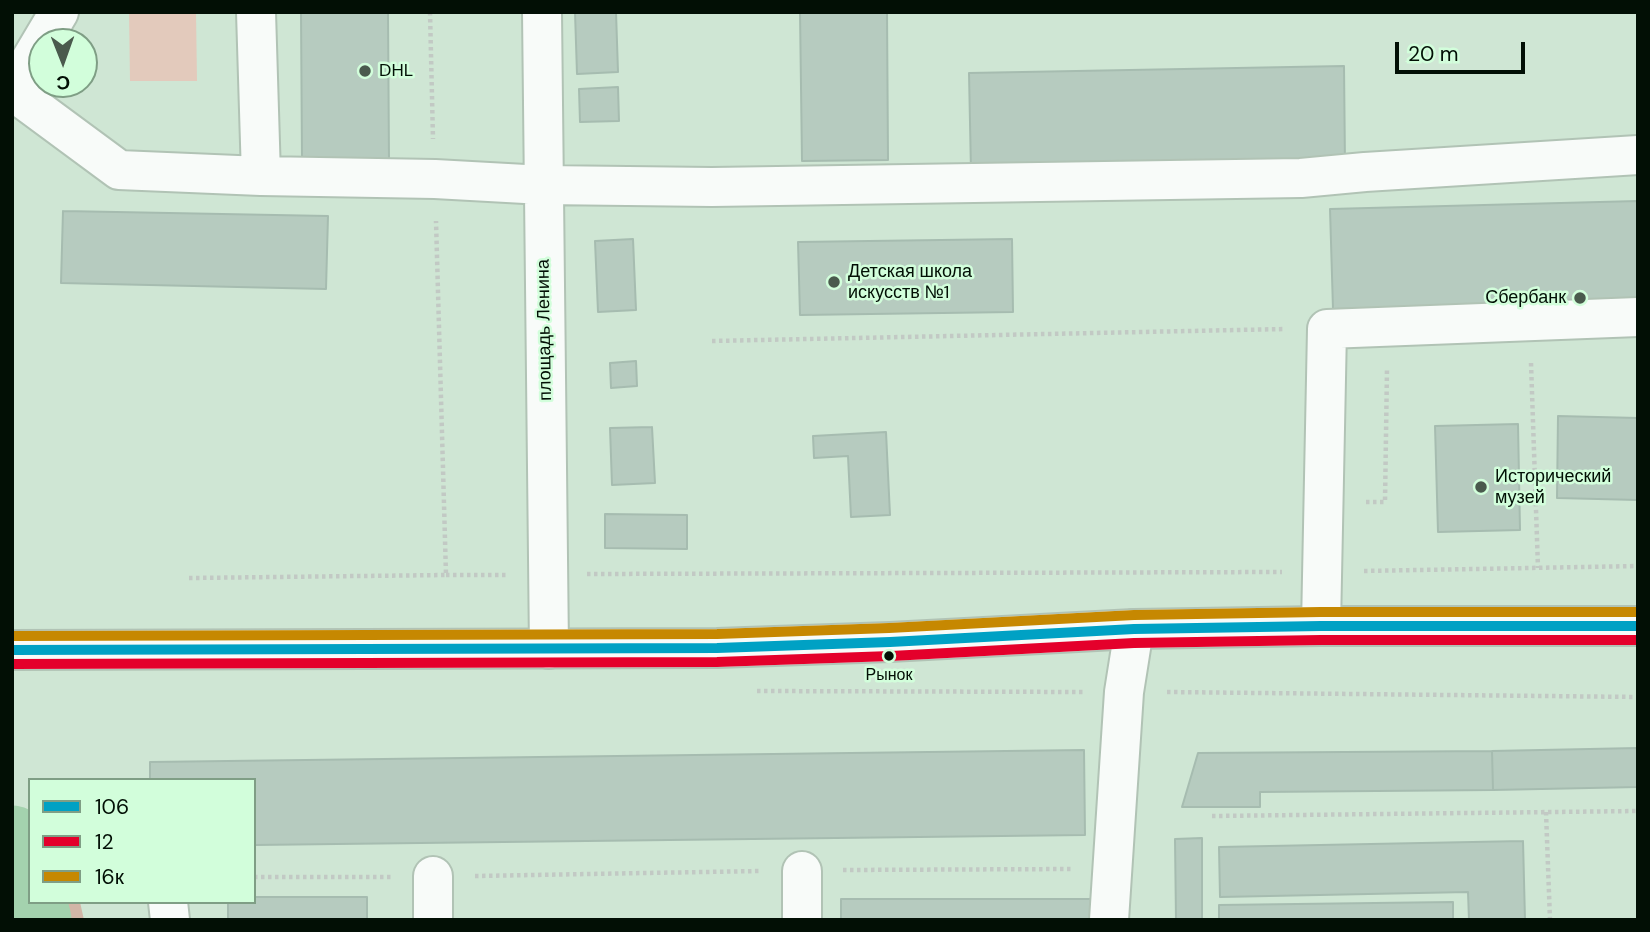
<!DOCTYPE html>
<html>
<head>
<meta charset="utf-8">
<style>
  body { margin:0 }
  #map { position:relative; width:1650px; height:932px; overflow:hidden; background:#cfe6d4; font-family:"DM Sans",sans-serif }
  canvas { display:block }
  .frame { position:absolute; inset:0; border:14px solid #020f05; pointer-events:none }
  .legend { position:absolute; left:28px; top:778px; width:228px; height:126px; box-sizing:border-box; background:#d2fedb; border:2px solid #7f9e85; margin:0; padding:9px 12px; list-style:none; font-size:21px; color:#020f05 }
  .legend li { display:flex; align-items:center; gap:14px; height:35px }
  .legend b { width:35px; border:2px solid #7f9e85 }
  .north { position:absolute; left:28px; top:28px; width:70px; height:70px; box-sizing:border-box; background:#d2fedb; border:2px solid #7f9e85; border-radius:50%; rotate:179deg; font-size:19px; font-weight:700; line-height:28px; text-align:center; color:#020f05 }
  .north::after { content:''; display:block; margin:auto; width:24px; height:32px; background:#4a5a4d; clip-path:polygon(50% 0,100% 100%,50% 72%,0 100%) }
  .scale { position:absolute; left:1395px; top:42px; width:130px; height:32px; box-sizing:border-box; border:4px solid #020f05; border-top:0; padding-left:9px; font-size:21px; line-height:24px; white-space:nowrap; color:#020f05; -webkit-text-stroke:5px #d2fedb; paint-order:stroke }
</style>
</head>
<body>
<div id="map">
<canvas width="1650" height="932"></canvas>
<div class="frame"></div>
<ul class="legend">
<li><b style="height:9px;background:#00a1c4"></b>106</li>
<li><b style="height:9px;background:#e4002b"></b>12</li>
<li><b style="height:9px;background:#c68801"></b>16к</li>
</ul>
<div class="north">С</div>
<div class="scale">20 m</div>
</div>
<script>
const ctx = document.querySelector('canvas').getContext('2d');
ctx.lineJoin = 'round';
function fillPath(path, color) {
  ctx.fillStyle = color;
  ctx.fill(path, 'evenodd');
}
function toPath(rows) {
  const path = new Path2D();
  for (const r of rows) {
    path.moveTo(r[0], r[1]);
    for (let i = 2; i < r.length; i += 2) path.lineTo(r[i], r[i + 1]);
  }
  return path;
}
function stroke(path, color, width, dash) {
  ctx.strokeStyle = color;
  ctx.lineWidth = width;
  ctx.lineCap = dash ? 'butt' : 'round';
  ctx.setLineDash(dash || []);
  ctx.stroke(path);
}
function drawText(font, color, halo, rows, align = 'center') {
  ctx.font = font + ' "DM Sans",sans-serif';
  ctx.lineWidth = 5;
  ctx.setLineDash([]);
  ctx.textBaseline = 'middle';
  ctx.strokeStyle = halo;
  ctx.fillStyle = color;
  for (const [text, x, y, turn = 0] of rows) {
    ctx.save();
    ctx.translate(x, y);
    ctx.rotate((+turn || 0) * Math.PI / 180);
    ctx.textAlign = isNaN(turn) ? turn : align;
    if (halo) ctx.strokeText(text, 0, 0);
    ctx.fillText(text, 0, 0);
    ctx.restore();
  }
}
fillPath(toPath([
  [129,12,196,12,197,81,130,81]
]), '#e3cabc');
fillPath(toPath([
  [12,831,30,831,30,902,80,902,84,920,12,920]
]), '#d1b6a7');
stroke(toPath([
  [12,844,33,920]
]), '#a4d2ae', 77);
const building = toPath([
  [301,12,388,12,389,161,302,161,301,12],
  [575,12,616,12,618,72,577,74,575,12],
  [800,12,887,12,888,160,802,161,800,12],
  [1344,66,1345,166,971,172,969,73,1344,66],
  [618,87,619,121,580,122,579,89,618,87],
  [1638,201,1638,302,1333,309,1330,209,1638,201],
  [63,211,328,216,326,289,61,283,63,211],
  [633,239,636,310,598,312,595,241,633,239],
  [1012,239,1013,312,800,315,798,242,1012,239],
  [636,361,637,386,611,388,610,363,636,361],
  [1558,416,1638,418,1638,500,1557,498,1558,416],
  [1518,424,1520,530,1438,532,1435,426,1518,424],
  [652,427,655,483,612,485,610,428,652,427],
  [886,432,890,515,851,517,848,456,814,458,813,436,886,432],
  [605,514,687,515,687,549,605,548,605,514],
  [1638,748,1638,787,1493,790,1492,751,1638,748],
  [1084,750,1085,835,254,845,254,780,150,780,150,762,1084,750],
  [1492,751,1493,790,1260,792,1260,807,1182,807,1198,753,1492,751],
  [1202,838,1202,920,1176,920,1175,839,1202,838],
  [1523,841,1525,920,1469,920,1468,892,1220,897,1219,847,1523,841],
  [254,897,367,897,367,920,228,920,228,902,254,902,254,897],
  [841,899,1099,899,1099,920,841,920,841,899],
  [1453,902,1453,920,1219,920,1219,905,1453,902]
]);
fillPath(building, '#b6cbbf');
stroke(building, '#a6bcb0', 2);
const minor = toPath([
  [59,12,12,91,119,170,261,176,435,179,543,185,712,187,1301,178,1365,172,1638,155],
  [256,12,261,176],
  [542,12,549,649],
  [1321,626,1327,329,1638,317],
  [802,871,802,920],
  [433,876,433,920],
  [168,902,170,920],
  [1109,920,1124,692,1134,629]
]);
const major = toPath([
  [12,650,717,648,890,642,1134,629,1321,626,1638,626]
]);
stroke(minor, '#b1c3b5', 42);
stroke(major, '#b1c3b5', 42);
stroke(toPath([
  [430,12,433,139],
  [712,341,1285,329],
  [1531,363,1538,568],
  [1366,502,1385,502,1387,369],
  [1364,571,1638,566],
  [587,574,1282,572],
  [446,575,508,575],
  [189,578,446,575,436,221],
  [757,691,1084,692],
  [1167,692,1638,697],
  [1546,812,1550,920],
  [1212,816,1638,811],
  [843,870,1072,869],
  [475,876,760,871],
  [254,877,393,877]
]), '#c2c9c4', 4.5, [3.5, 3.5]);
stroke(minor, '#f8fbf9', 38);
stroke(major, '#f8fbf9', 38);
stroke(toPath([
  [12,650,717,648,890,642,1134,629,1321,626,1638,626]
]), '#00a1c4', 10);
stroke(toPath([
  [12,664,717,662,891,656,1134,643,1321,640,1638,640]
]), '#e4002b', 10);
stroke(toPath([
  [12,636,717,634,889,628,1134,615,1321,612,1638,612]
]), '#c68801', 10);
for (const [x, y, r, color] of [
  [365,71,7,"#4a5a4d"],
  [834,282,7,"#4a5a4d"],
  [1580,298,7,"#4a5a4d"],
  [1481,487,7,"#4a5a4d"],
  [889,656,6,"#020f05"]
]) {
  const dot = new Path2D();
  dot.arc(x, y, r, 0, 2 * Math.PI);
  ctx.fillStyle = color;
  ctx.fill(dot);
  stroke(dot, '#d2fedb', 2.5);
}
drawText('16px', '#020f05', '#d2fedb', [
  ["Рынок",889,676]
]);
drawText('18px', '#020f05', '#d2fedb', [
  ["DHL",379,71],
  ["Детская школа",848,272],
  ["искусств №1",848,293],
  ["Сбербанк",1566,298,"right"],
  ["Исторический",1495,477],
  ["музей",1495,498]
], 'left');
drawText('18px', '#020f05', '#d2fedb', [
  ["площадь Ленина",545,330,-91]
]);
</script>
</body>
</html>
